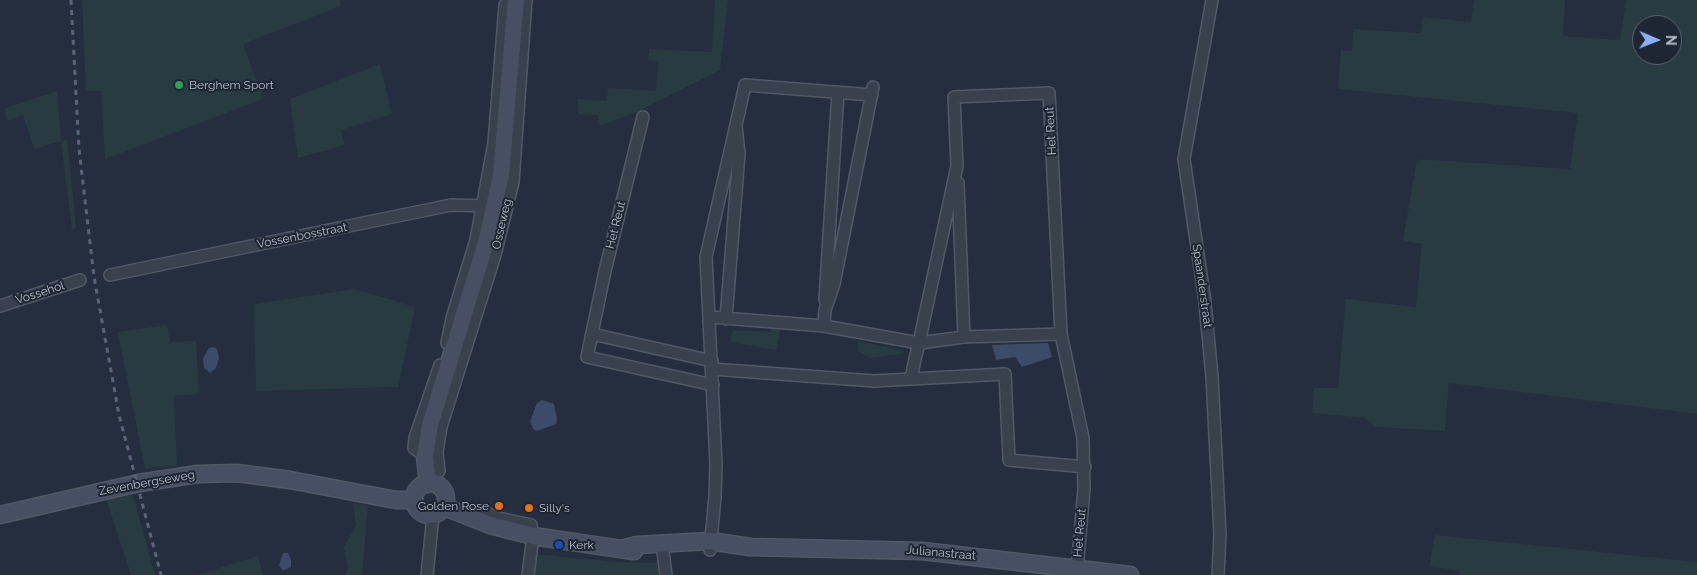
<!DOCTYPE html>
<html>
<head>
<meta charset="utf-8">
<style>
  body { margin:0 }
  #map { position:relative; width:1697px; height:575px; overflow:hidden; background:#252e3f; font-family:Raleway,sans-serif }
  canvas { display:block }
  .north { position:absolute; left:1632px; top:15px; width:50px; height:50px; box-sizing:border-box; background:#1e2634; border:1px solid #5a6270; border-radius:50%; rotate:91deg; font-size:14px; font-weight:700; line-height:20px; text-align:center; color:#b5bcc9 }
  .north::after { content:''; display:block; margin:auto; width:18px; height:22px; background:#8cb0f7; clip-path:polygon(50% 0,100% 100%,50% 72%,0 100%) }
</style>
</head>
<body>
<div id="map">
<canvas width="1697" height="575"></canvas>
<div class="north">N</div>
</div>
<script>
const ctx = document.querySelector('canvas').getContext('2d');
ctx.lineJoin = 'round';
function fillPath(path, color) {
  ctx.fillStyle = color;
  ctx.fill(path, 'evenodd');
}
function toPath(rows) {
  const path = new Path2D();
  for (const r of rows) {
    if (r.length === 3) {
      path.moveTo(r[0] + r[2], r[1]);
      path.arc(r[0], r[1], r[2], 0, 2 * Math.PI);
      continue;
    }
    path.moveTo(r[0], r[1]);
    for (let i = 2; i < r.length; i += 2) path.lineTo(r[i], r[i + 1]);
  }
  return path;
}
function stroke(path, color, width, dash) {
  ctx.strokeStyle = color;
  ctx.lineWidth = width;
  ctx.lineCap = dash ? 'butt' : 'round';
  ctx.setLineDash(dash || []);
  ctx.stroke(path);
}
function drawText(font, color, halo, rows, align = 'center') {
  ctx.font = font + ' Raleway,sans-serif';
  ctx.lineWidth = 4;
  ctx.setLineDash([]);
  ctx.textBaseline = 'middle';
  ctx.strokeStyle = halo;
  ctx.fillStyle = color;
  for (const [text, x, y, turn = 0] of rows) {
    ctx.save();
    ctx.translate(x, y);
    ctx.rotate((+turn || 0) * Math.PI / 180);
    ctx.textAlign = isNaN(turn) ? turn : align;
    if (halo) ctx.strokeText(text, 0, 0);
    ctx.fillText(text, 0, 0);
    ctx.restore();
  }
}
fillPath(toPath([
  [82,0,339,0,341,6,243,44,263,98,258,101,105,159,101,91,86,91],
  [715,0,728,0,720,70,639,111,600,126,598,115,578,114,578,99,607,101,608,88,656,91,658,61,648,60,649,49,712,52],
  [1474,0,1565,0,1563,36,1620,40,1626,0,1697,0,1697,414,1449,383,1445,431,1374,427,1366,418,1312,413,1314,388,1338,388,1346,299,1416,307,1422,244,1403,241,1417,159,1570,169,1578,113,1338,89,1341,50,1352,51,1353,29,1421,33,1423,17,1471,22],
  [1642,25,1672,25,1672,55,1642,55],
  [380,64,392,114,341,130,345,145,298,158,290,99],
  [57,91,61,141,34,149,23,115,7,121,5,108],
  [67,139,76,228,72,229,61,141],
  [355,289,415,307,398,387,256,391,254,304],
  [167,325,170,342,196,341,199,394,174,396,177,466,145,468,118,332],
  [772,326,781,327,776,350,730,342,733,330,771,332],
  [858,341,904,351,903,354,870,358,858,351],
  [133,495,155,575,131,575,106,499],
  [353,503,368,506,362,575,346,575,348,567,344,547,356,525],
  [1435,535,1697,562,1697,575,1459,575,1460,571,1429,567],
  [534,554,617,562,664,563,665,575,532,575],
  [258,556,263,575,197,575]
]), '#273b40');
fillPath(toPath([
  [1048,343,1052,357,1022,367,1015,357,996,360,992,345],
  [213,347,217,349,219,358,216,368,210,373,204,368,203,358,209,348],
  [542,400,554,404,557,419,556,424,537,431,533,429,530,421,537,403],
  [283,553,288,553,291,560,291,567,283,571,279,565]
]), '#3b4b68');
const street = toPath([
  [1212,0,1184,159,1205,302,1212,377,1220,534,1218,575],
  [643,117,605,271,587,357,713,385],
  [958,183,964,337],
  [110,275,451,205,488,206],
  [825,300,838,92],
  [0,306,80,280],
  [710,317,824,326,919,343,964,337,1061,334,1049,93,954,97,957,166,919,343,915,359,911,379],
  [726,319,739,154,736,125,745,85,872,95],
  [824,326,825,310,834,284,873,87],
  [592,334,712,361],
  [1061,334,1083,438,1084,489,1077,569],
  [447,343,452,318,476,240,494,143,505,5,516,5],
  [712,369,874,381,1005,374,1009,460,1085,467],
  [425,456,414,448,415,438,440,365],
  [439,471,437,452,441,427,495,255,513,182,526,0],
  [477,521,482,510,494,517,531,525,533,536,528,575],
  [662,543,666,575],
  [710,550,715,497,716,465,706,257,736,125],
  [427,575,433,515]
]);
const secondary = toPath([
  [430,499,16],
  [428,484,425,456,430,425,487,239,501,175,516,0],
  [444,507,490,525,533,536,634,551],
  [0,515,139,483,198,474,237,473,290,480,396,500,414,500],
  [625,548,637,545,710,541,750,547,922,551,1130,575]
]);
stroke(street, '#515966', 14);
stroke(secondary, '#515966', 19);
stroke(street, '#39414f', 11);
stroke(secondary, '#474f62', 16);
stroke(toPath([
  [71,0,79,149,94,277,119,415,161,575]
]), '#5b6476', 3, [5, 5]);
for (const [x, y, r, color] of [
  [179,85,5,"#2e9e5b"],
  [499,506,5,"#e8710a"],
  [529,508,5,"#e8710a"],
  [559,545,5,"#1a4fb4"]
]) {
  const dot = new Path2D();
  dot.arc(x, y, r, 0, 2 * Math.PI);
  ctx.fillStyle = color;
  ctx.fill(dot);
  stroke(dot, '#1e2634', 2);
}
drawText('12px', '#b5bcc9', '#1e2634', [
  ["Berghem Sport",189,85],
  ["Golden Rose",489,506,"right"],
  ["Silly's",539,508],
  ["Kerk",569,545]
], 'left');
drawText('12px', '#b5bcc9', '#1e2634', [
  ["Het Reut",1051,131,-93],
  ["Osseweg",502,224,-77],
  ["Het Reut",616,225,-76],
  ["Vossenbosstraat",302,236,-11],
  ["Spaanderstraat",1202,286,82],
  ["Vossehol",40,293,-18],
  ["Zevenbergseweg",147,483,-10],
  ["Het Reut",1080,533,-85],
  ["Julianastraat",941,553,5]
]);
</script>
</body>
</html>
